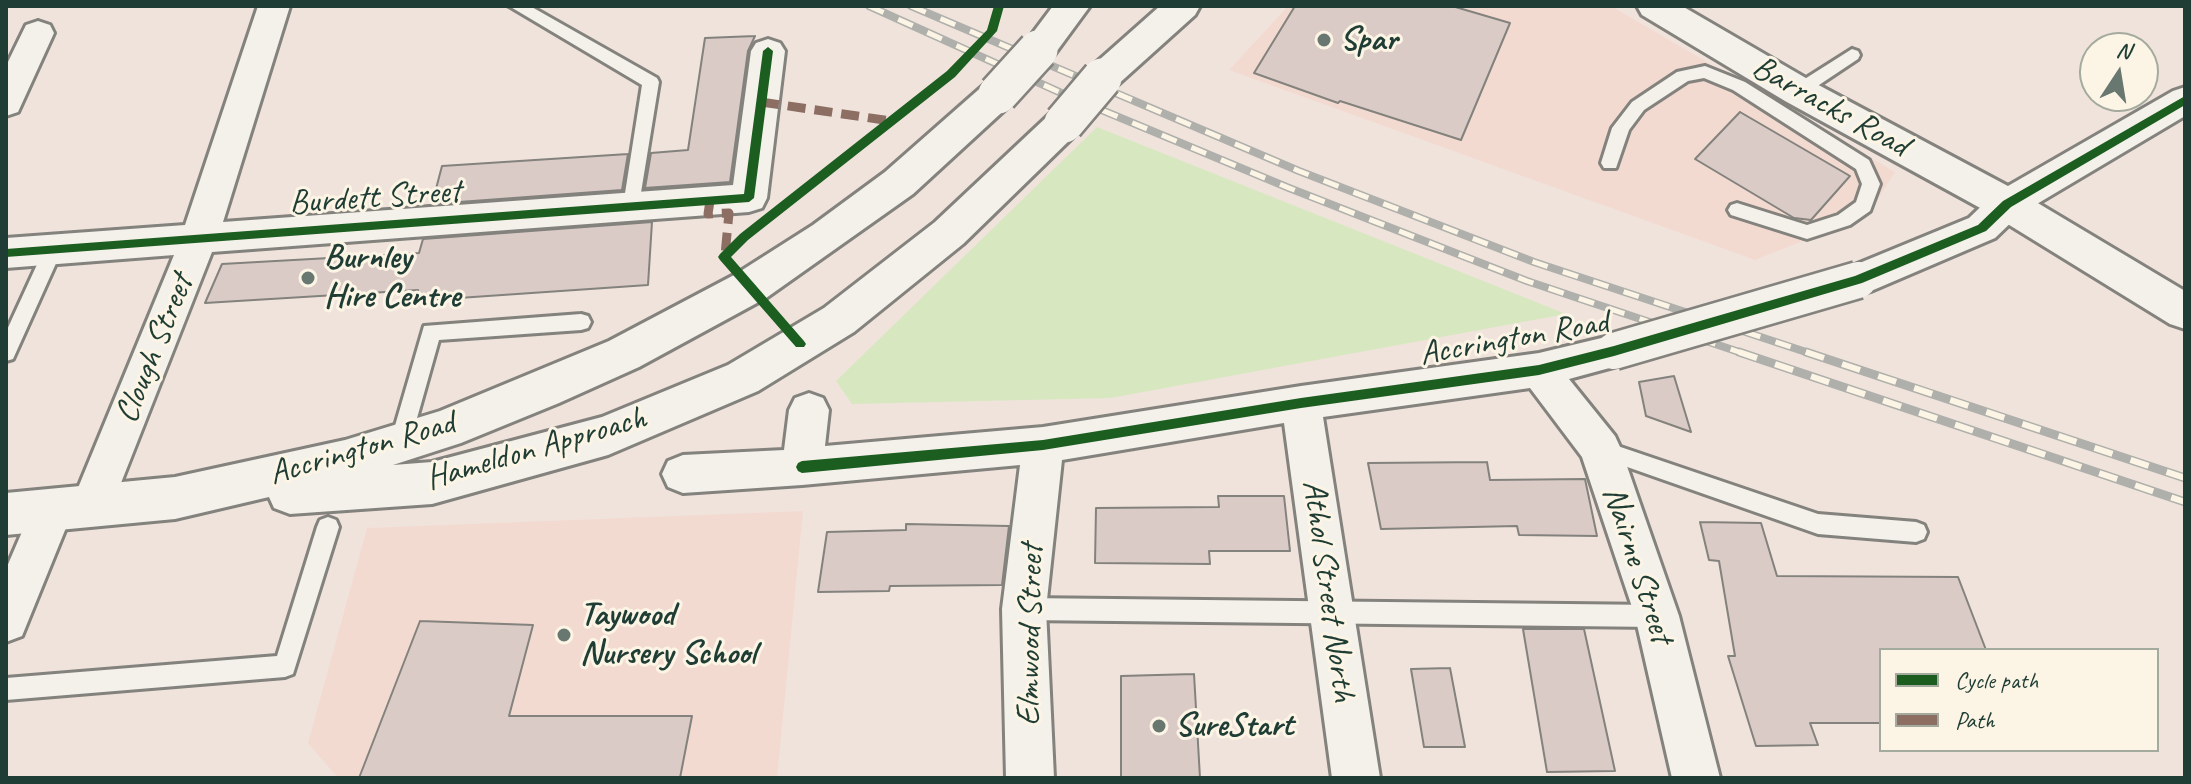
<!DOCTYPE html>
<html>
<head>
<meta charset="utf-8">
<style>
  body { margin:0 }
  #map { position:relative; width:2191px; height:784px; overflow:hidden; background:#f0e3dc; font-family:Caveat,sans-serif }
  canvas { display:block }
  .frame { position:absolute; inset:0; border:8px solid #1f3d34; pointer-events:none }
  .legend { position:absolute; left:1879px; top:648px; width:280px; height:104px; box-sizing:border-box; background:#fcf5e5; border:2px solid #a4ab9e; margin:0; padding:10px 14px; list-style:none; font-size:24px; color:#1f3d34 }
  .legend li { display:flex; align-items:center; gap:16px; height:40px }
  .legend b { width:40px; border:2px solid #a4ab9e }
  .north { position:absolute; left:2079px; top:32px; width:80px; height:80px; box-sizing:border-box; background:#fcf5e5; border:2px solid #a4ab9e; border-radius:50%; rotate:12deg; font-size:22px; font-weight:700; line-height:32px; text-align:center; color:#1f3d34 }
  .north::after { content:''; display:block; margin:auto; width:28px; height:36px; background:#68776f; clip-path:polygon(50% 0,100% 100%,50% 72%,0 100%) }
</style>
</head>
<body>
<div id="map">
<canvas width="2191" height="784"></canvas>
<div class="frame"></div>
<ul class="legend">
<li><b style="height:10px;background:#1b5e20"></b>Cycle path</li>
<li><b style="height:10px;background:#8d6e63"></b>Path</li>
</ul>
<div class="north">N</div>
</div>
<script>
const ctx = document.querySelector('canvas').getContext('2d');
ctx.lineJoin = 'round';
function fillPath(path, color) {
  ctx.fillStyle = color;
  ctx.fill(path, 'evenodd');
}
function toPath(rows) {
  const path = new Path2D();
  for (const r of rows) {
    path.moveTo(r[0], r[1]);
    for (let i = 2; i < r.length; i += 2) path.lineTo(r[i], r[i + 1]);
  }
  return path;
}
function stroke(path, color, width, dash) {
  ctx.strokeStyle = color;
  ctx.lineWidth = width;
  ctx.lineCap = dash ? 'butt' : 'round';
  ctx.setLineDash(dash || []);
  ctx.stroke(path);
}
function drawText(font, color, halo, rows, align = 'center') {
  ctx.font = font + ' Caveat,sans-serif';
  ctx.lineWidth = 6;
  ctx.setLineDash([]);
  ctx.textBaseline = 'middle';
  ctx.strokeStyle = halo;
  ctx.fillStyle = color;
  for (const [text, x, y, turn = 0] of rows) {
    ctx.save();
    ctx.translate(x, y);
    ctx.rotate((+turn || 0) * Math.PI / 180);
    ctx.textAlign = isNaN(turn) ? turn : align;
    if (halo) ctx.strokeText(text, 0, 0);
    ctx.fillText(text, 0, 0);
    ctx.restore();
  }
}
fillPath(toPath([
  [1288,6,1611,6,1895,172,1868,215,1755,260,1229,70],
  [803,511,777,778,338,778,308,743,367,528]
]), '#f3dad1');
fillPath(toPath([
  [1097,127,1566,314,1111,398,852,404,836,381]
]), '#d7e8c0');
const building = toPath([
  [1295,6,1452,6,1510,23,1461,140,1340,101,1338,103,1254,73,1295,6],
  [755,36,748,51,730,182,645,188,651,153,688,150,705,38,755,36],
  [1740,112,1850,176,1811,220,1794,218,1695,159,1740,112],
  [628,154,622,190,432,204,442,166,628,154],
  [652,222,648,285,415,301,418,290,205,303,222,264,419,253,423,239,652,222],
  [1674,376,1691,432,1646,416,1639,382,1674,376],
  [1487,462,1490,480,1585,479,1597,536,1519,535,1517,526,1381,529,1368,463,1487,462],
  [1218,496,1284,496,1290,551,1209,551,1210,564,1095,563,1096,508,1219,507,1218,496],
  [1700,522,1761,523,1777,576,1958,577,1986,650,1881,650,1881,723,1810,723,1818,745,1756,746,1728,656,1735,656,1719,561,1709,560,1700,522],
  [906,524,1009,526,1002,585,890,586,889,591,818,592,827,532,906,530,906,524],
  [420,621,533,625,509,716,692,716,680,778,359,778,420,621],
  [1523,629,1584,629,1615,771,1547,772,1523,629],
  [1450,668,1465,747,1424,747,1411,669,1450,668],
  [1194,674,1200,778,1121,778,1121,676,1194,674]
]);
fillPath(building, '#dbcbc7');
stroke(building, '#83827d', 2);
const service = toPath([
  [509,6,530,6,657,78,659,82,638,211,632,213,623,206,642,85,509,6],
  [1852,49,1858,51,1860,55,1858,59,1804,95,1792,95,1790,91,1792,87,1852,49],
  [1705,66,1745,82,1869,160,1880,184,1870,211,1850,225,1807,239,1731,215,1728,210,1731,205,1737,203,1807,225,1838,215,1856,202,1862,184,1856,169,1733,90,1704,78,1688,81,1644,110,1629,130,1616,168,1604,168,1601,163,1612,128,1632,102,1677,72,1705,66],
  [53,243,62,250,13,359,6,361,6,332,46,245,53,243],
  [581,314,588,316,591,322,588,328,581,330,439,340,410,443,407,449,400,452,393,449,390,443,424,326,581,314],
  [1600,440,1818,514,1916,522,1924,525,1927,532,1924,539,1916,542,1818,534,1593,455,1590,449,1593,443,1600,440],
  [328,517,336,520,339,527,293,674,285,677,6,700,6,678,277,656,317,527,320,520,328,517],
  [1024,598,1657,605,1665,609,1668,616,1665,623,1657,627,1024,620,1016,616,1013,609,1016,602,1024,598]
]);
const minor = toPath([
  [258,6,290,6,223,222,733,185,751,51,756,43,768,39,780,43,785,51,767,198,762,208,749,212,212,252,106,521,91,526,76,521,72,513,22,636,6,642,6,569,31,511,37,497,52,492,67,497,71,505,174,255,6,268,6,238,185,225,258,6],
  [38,21,50,25,54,33,18,112,6,116,6,66,26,25,38,21],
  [2185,87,2185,116,2020,214,1995,238,1871,291,1858,295,1845,291,1839,280,1845,269,1969,218,1994,194,2173,91,2185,87],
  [1614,335,1628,339,1634,351,1628,363,1569,379,1615,436,1621,449,1679,616,1720,778,1672,778,1635,616,1582,457,1530,388,1323,417,1380,778,1332,778,1284,423,1062,460,1046,609,1054,778,1006,778,1002,609,1020,465,802,485,683,493,668,487,662,474,668,461,683,455,784,450,789,410,795,398,809,393,823,398,829,410,825,446,1043,427,1301,386,1539,353,1614,335]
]);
const secondary = toPath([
  [1637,6,1682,6,1811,81,2021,193,2185,291,2185,329,2170,324,1993,215,1785,101,1642,15,1637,6]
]);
const primary = toPath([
  [1053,6,1090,6,1051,59,1038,63,1025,59,1020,50,1053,6],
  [1160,6,1200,6,1195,15,1115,87,1102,91,1089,87,1083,78,1089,69,1160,6],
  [998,80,1011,84,1017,94,1011,104,913,194,766,298,639,367,559,403,461,443,393,465,432,462,602,417,728,365,824,308,935,222,1051,113,1064,109,1077,113,1083,123,1077,133,963,244,854,332,758,391,608,455,432,504,290,514,274,508,269,497,175,519,6,535,6,493,175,477,345,440,440,411,609,341,736,274,813,225,885,172,985,84,998,80]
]);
stroke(service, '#83827d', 6);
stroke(minor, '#83827d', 6);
stroke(secondary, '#83827d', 6);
stroke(primary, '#83827d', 6);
fillPath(service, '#f4f0ea');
fillPath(minor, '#f4f0ea');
fillPath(secondary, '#f4f0ea');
fillPath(primary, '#f4f0ea');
const railFar1 = toPath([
  [869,6,1068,96,1289,188,1527,281,1745,354],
  [911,6,1299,171,1534,262,1812,354]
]);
const rail = toPath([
  [1739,352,2185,502],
  [1806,352,2185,478]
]);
stroke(railFar1, '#afb0ab', 8);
stroke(rail, '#afb0ab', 9);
stroke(railFar1, '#fcf5e5', 5, [16]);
stroke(rail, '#fcf5e5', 6, [19]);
const minorBridge = toPath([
  [1614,351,1858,280]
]);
const primaryBridge = toPath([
  [998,94,1038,50],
  [1064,123,1102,78]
]);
stroke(minorBridge, '#83827d', 41, []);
stroke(primaryBridge, '#83827d', 44, []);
stroke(minorBridge, '#f4f0ea', 36);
stroke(primaryBridge, '#f4f0ea', 39);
stroke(toPath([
  [761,102,891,121],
  [710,201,708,214,729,213,725,255]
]), '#8d6e63', 9, [18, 9]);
fillPath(toPath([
  [994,6,1004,6,997,31,955,77,748,240,731,257,804,341,806,344,804,347,796,347,720,260,718,257,720,254,740,234,947,71,987,30,994,6],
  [768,47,773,51,754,198,749,202,6,257,6,249,744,194,763,51,768,47],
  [2185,96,2185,105,2011,207,1986,231,1862,283,1614,356,1539,375,1301,408,1043,450,802,473,798,471,796,467,798,463,802,461,1043,440,1301,398,1539,365,1614,346,1855,276,1978,225,2003,201,2185,96]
]), '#1b5e20');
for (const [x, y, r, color] of [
  [1324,40,8,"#68776f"],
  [308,278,8,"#68776f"],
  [564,635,8,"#68776f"],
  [1159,726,8,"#68776f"]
]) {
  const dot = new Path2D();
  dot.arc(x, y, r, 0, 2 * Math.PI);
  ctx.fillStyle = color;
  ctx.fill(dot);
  stroke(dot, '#fcf5e5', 3);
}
drawText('bold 34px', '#1f3d34', '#fcf5e5', [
  ["Spar",1340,40],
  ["Burnley",324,258],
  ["Hire Centre",324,297],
  ["Taywood",580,615],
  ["Nursery School",580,654],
  ["SureStart",1175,726]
], 'left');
drawText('34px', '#1f3d34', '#fcf5e5', [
  ["Barracks Road",1830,107,29],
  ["Burdett Street",375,198,-4],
  ["Accrington Road",1514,339,-10],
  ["Clough Street",155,349,-68],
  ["Accrington Road",362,449,-16],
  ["Hameldon Approach",536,449,-16],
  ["Nairne Street",1637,565,72],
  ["Athol Street North",1328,591,82],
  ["Elmwood Street",1031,635,-89]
]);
</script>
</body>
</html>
